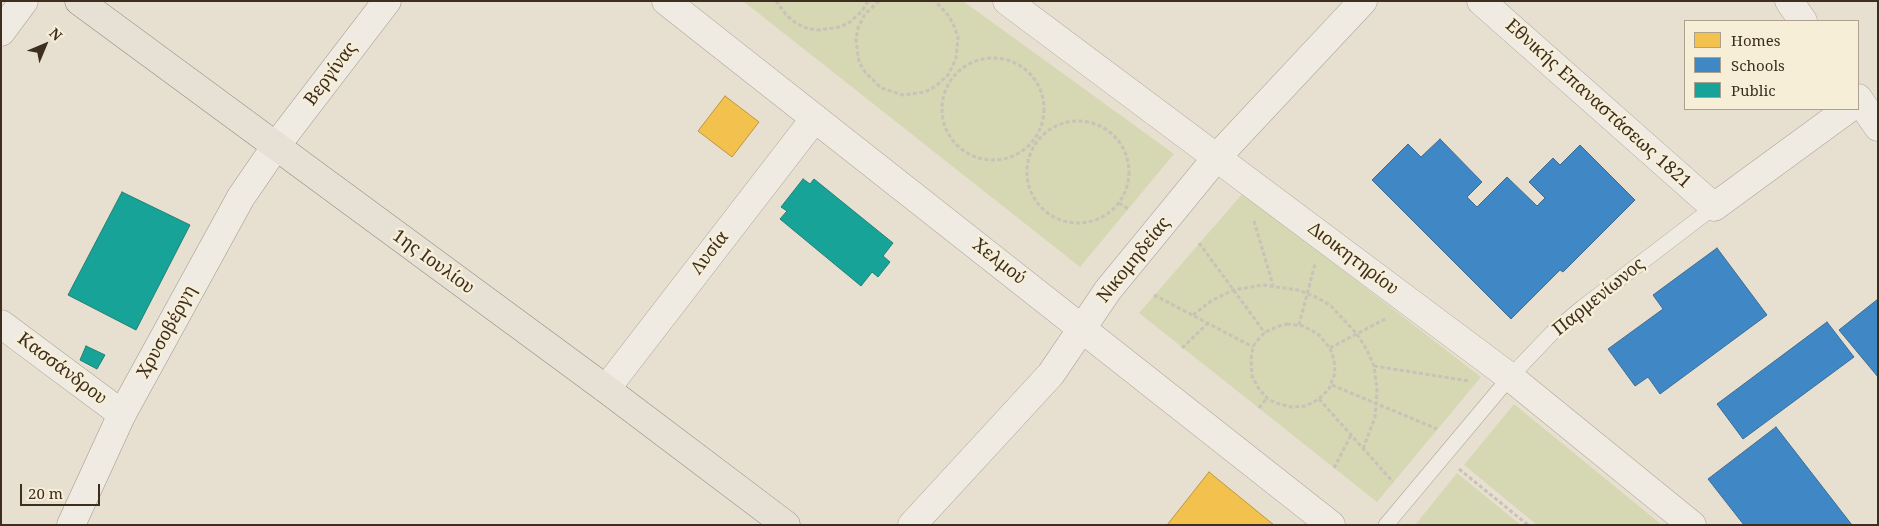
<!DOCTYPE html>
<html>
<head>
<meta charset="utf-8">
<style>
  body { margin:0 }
  #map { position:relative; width:1879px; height:526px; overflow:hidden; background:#e7e0d1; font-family:"Noto Serif",serif }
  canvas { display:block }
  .frame { position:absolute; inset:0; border:2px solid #3d2e20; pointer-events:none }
  .legend { position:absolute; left:1684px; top:20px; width:175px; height:90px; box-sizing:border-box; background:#f7eed8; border:1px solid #ada18e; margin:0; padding:6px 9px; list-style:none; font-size:15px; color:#3d2e20 }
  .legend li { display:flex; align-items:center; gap:10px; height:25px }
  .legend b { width:25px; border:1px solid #ada18e }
  .north { position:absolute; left:20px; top:20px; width:50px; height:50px; -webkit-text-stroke:4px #f7eed8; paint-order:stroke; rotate:45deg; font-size:14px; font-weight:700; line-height:20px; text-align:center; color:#3d2e20 }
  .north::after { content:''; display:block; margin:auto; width:18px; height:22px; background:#3d2e20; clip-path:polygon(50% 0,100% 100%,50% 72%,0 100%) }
  .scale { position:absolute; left:20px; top:484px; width:80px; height:22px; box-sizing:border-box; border:2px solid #3d2e20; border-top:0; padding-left:6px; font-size:15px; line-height:18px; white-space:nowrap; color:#3d2e20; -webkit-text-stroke:4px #f7eed8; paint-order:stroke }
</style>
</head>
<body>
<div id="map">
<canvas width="1879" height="526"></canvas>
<div class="frame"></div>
<ul class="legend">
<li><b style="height:14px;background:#f2c14e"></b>Homes</li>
<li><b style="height:14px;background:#3f88c5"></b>Schools</li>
<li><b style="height:14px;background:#17a398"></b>Public</li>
</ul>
<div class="north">N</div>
<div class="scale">20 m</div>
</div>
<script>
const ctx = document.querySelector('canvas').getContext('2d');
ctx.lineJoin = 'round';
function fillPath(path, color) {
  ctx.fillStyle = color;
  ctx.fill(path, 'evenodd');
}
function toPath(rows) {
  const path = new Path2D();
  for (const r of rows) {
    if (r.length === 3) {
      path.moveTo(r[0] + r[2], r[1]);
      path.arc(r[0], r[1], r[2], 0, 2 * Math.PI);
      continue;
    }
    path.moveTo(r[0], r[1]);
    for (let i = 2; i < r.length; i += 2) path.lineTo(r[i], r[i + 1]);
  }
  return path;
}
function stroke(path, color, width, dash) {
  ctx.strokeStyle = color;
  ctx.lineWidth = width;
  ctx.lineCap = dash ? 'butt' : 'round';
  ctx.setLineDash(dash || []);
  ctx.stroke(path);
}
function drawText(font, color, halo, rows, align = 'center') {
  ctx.font = font + ' "Noto Serif",serif';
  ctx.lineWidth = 5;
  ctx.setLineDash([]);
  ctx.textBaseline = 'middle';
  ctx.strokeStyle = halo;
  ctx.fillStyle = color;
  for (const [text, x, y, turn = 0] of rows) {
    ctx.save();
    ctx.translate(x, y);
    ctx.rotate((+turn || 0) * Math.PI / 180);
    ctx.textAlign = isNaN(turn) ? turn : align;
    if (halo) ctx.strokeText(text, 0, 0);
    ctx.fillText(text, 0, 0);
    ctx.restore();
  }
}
fillPath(toPath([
  [743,1,963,1,1174,154,1080,267],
  [1243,193,1481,377,1377,502,1139,313],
  [1514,404,1597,472,1662,525,1537,525,1464,465],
  [1457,473,1521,525,1415,525]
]), '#d6d7b3');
const homes = toPath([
  [725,96,759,122,732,157,698,131,725,96],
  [1209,472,1274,525,1167,525,1209,472]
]);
fillPath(homes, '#f2c14e');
stroke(homes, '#bc9540', 1);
const schools = toPath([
  [1440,139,1482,182,1467,197,1477,207,1507,177,1537,206,1545,198,1529,182,1553,158,1560,165,1580,145,1635,200,1563,272,1560,270,1511,319,1372,180,1408,144,1421,157,1440,139],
  [1717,248,1767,315,1660,394,1648,377,1635,386,1608,349,1663,309,1653,295,1717,248],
  [1878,299,1878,377,1839,330,1878,299],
  [1827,322,1854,357,1743,439,1717,404,1827,322],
  [1776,427,1852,525,1744,525,1708,479,1776,427]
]);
fillPath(schools, '#3f88c5');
stroke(schools, '#3e6d94', 1);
const public = toPath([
  [803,179,810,184,814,179,893,243,883,256,890,262,878,277,872,272,861,286,780,219,787,211,781,207,803,179],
  [122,192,190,225,136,330,68,295,122,192],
  [86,346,105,355,97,369,80,360,86,346]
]);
fillPath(public, '#17a398');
stroke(public, '#228074', 1);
const service = toPath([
  [1386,525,1510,377,1552,333,1583,307,1714,207]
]);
const minor = toPath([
  [666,1,1331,525],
  [1007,1,1510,377,1692,525],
  [1481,1,1714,207,1848,109],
  [1789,1,1803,21],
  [1,32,24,1],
  [1858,98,1878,127],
  [1,324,122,414],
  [606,389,815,118]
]);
const tertiary = toPath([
  [912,525,1051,374,1108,290,1217,157,1363,1]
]);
const secondary = toPath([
  [71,525,122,414,241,197,276,146,387,1]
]);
const primary = toPath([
  [79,1,606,389,786,525]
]);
stroke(service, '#ada599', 16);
stroke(minor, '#ada599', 29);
stroke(tertiary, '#ada599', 29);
stroke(secondary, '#9c958a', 29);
stroke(primary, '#928b80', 29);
stroke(toPath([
  [776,1,787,16,796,23,806,28,818,30,840,27,850,22,862,11,868,1],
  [879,1,865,14,858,28,856,40,859,62,865,72,881,88,903,95,925,92,936,86,948,75,956,59,958,37,954,26,949,16,935,1],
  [993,109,51],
  [1078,172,51],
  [1119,203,1128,209],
  [1254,221,1273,285],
  [1199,243,1265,333],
  [1154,295,1253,347],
  [1193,315,1211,301,1233,290,1263,285,1298,290,1318,298,1331,306,1357,334,1367,350,1374,366,1377,390,1375,417,1363,449],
  [1287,324,1303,326,1318,334,1330,348,1334,360,1335,373,1329,389,1319,399,1306,406,1291,407,1276,403,1268,399,1259,389,1252,376,1251,359,1253,347,1256,342,1265,332,1279,326,1287,324],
  [1299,325,1315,264],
  [1182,348,1208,323],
  [1330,348,1385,319],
  [1374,366,1469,381],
  [1332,385,1437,429],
  [1319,399,1393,482],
  [1259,408,1267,398],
  [1334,468,1351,435],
  [1459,469,1528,525]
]), '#c8c2b9', 3, [4, 2.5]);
stroke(service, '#efebe3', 15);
stroke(minor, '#efebe3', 28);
stroke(tertiary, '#efebe3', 28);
stroke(secondary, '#efebe3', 28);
stroke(primary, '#e6e1d4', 28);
drawText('18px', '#3d2e20', '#f7eed8', [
  ["Βεργίνας",331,74,-53],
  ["Εθνικής Επαναστάσεως 1821",1598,104,42],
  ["Λυσία",710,253,-52],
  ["Διοικητηρίου",1353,259,37],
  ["Νικομηδείας",1134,260,-51],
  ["1ης Ιουλίου",433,262,36],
  ["Χελμού",999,262,38],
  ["Παρμενίωνος",1599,297,-39],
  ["Χρυσοβέργη",167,332,-61],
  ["Κασσάνδρου",62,369,37]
]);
</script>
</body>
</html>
